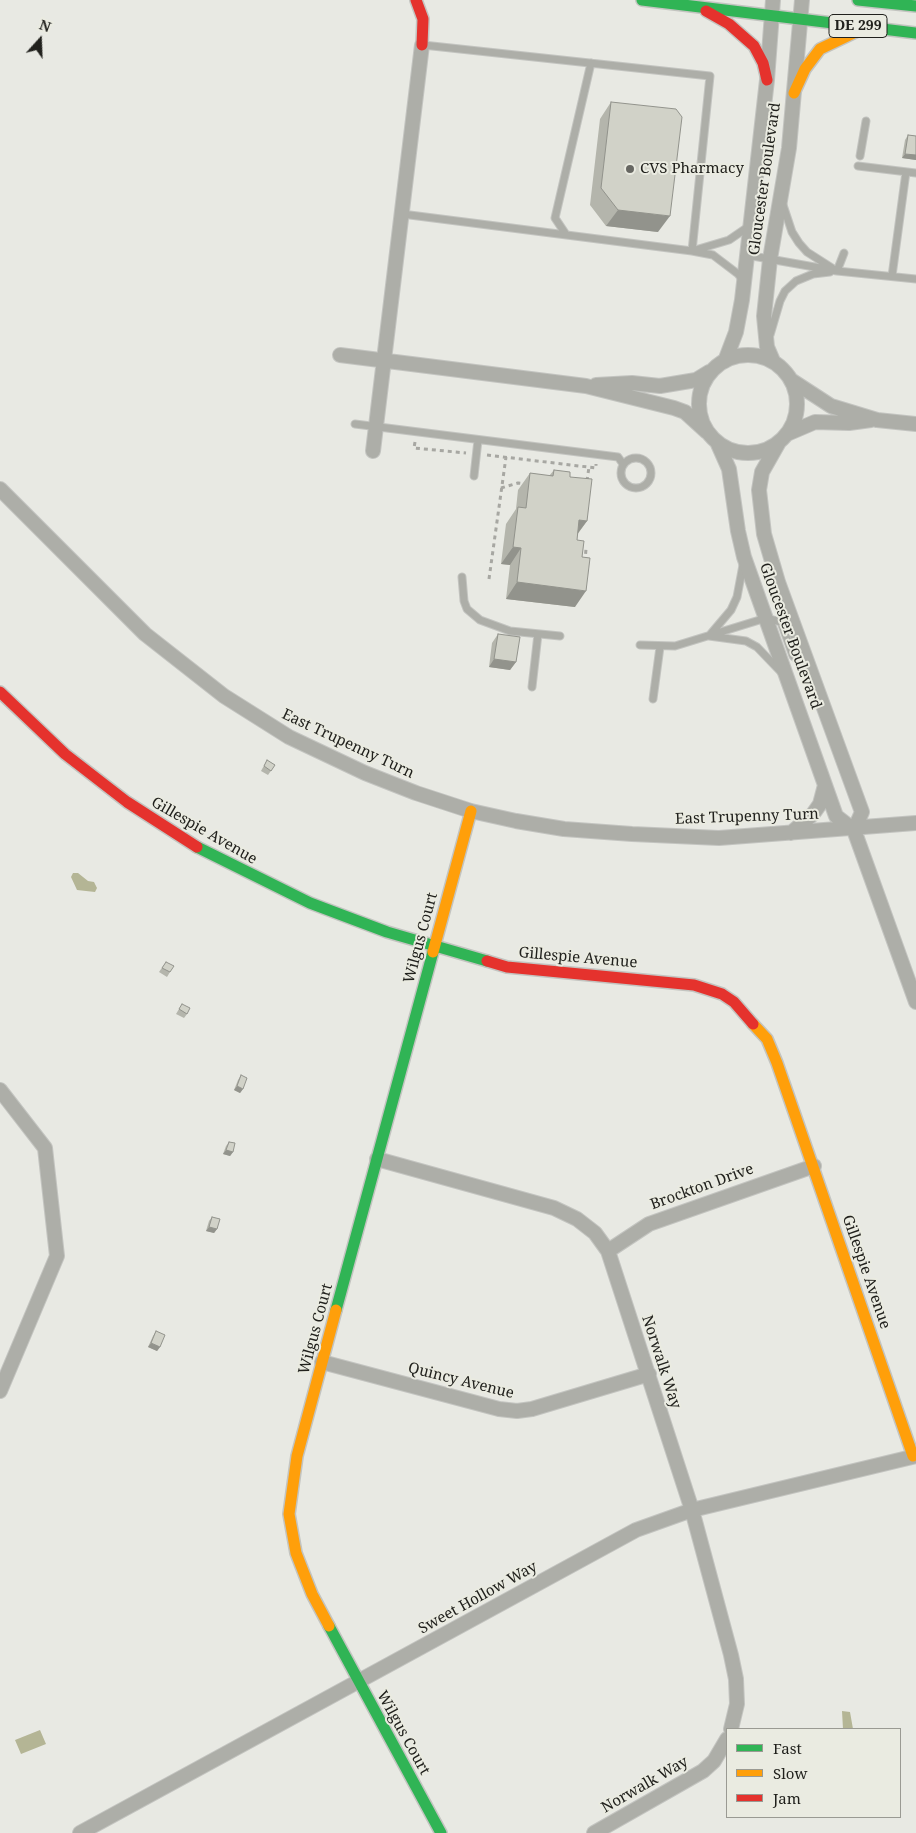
<!DOCTYPE html>
<html>
<head>
<meta charset="utf-8">
<style>
  body { margin:0 }
  #map { position:relative; width:916px; height:1833px; overflow:hidden; background:#e8e9e3; font-family:"Noto Serif",serif }
  canvas { display:block }
  .legend { position:absolute; left:726px; top:1728px; width:175px; height:90px; box-sizing:border-box; background:#eaebe1; border:1px solid #9a9a93; margin:0; padding:6px 9px; list-style:none; font-size:15px; color:#21211d }
  .legend li { display:flex; align-items:center; gap:10px; height:25px }
  .legend b { width:25px; border:1px solid #9a9a93 }
  .north { position:absolute; left:15px; top:15px; width:50px; height:50px; -webkit-text-stroke:4px #eaebe1; paint-order:stroke; rotate:20deg; font-size:14px; font-weight:700; line-height:20px; text-align:center; color:#21211d }
  .north::after { content:''; display:block; margin:auto; width:18px; height:22px; background:#21211d; clip-path:polygon(50% 0,100% 100%,50% 72%,0 100%) }
</style>
</head>
<body>
<div id="map">
<canvas width="916" height="1833"></canvas>
<ul class="legend">
<li><b style="height:6px;background:#30b455"></b>Fast</li>
<li><b style="height:6px;background:#ff9f0a"></b>Slow</li>
<li><b style="height:6px;background:#e5322d"></b>Jam</li>
</ul>
<div class="north">N</div>
</div>
<script>
const ctx = document.querySelector('canvas').getContext('2d');
ctx.lineJoin = 'round';
function fillPath(path, color) {
  ctx.fillStyle = color;
  ctx.fill(path, 'evenodd');
}
function toPath(rows) {
  const path = new Path2D();
  for (const r of rows) {
    if (r.length === 3) {
      path.moveTo(r[0] + r[2], r[1]);
      path.arc(r[0], r[1], r[2], 0, 2 * Math.PI);
      continue;
    }
    path.moveTo(r[0], r[1]);
    for (let i = 2; i < r.length; i += 2) path.lineTo(r[i], r[i + 1]);
  }
  return path;
}
function stroke(path, color, width, dash) {
  ctx.strokeStyle = color;
  ctx.lineWidth = width;
  ctx.lineCap = dash ? 'butt' : 'round';
  ctx.setLineDash(dash || []);
  ctx.stroke(path);
}
function drawText(font, color, halo, rows, align = 'center') {
  ctx.font = font + ' "Noto Serif",serif';
  ctx.lineWidth = 4;
  ctx.setLineDash([]);
  ctx.textBaseline = 'middle';
  ctx.strokeStyle = halo;
  ctx.fillStyle = color;
  for (const [text, x, y, turn = 0] of rows) {
    ctx.save();
    ctx.translate(x, y);
    ctx.rotate((+turn || 0) * Math.PI / 180);
    ctx.textAlign = isNaN(turn) ? turn : align;
    if (halo) ctx.strokeText(text, 0, 0);
    ctx.fillText(text, 0, 0);
    ctx.restore();
  }
}
fillPath(toPath([
  [73,873,78,873,88,881,94,882,97,888,95,892,77,890,71,877],
  [842,1711,850,1712,853,1729,843,1729],
  [40,1730,46,1744,21,1754,15,1740]
]), '#b4b595');
const lane = toPath([
  [860,156,866,121],
  [858,166,916,173],
  [783,205,792,232,799,243,807,252,832,268],
  [402,214,692,251,710,76,423,45],
  [565,233,555,218,591,63],
  [692,251,729,240,748,227],
  [692,251,713,255,738,274,744,281],
  [747,255,837,271,916,279],
  [837,271,844,253],
  [892,276,906,172],
  [770,335,780,301,785,291,796,281,813,274,830,272],
  [355,424,618,457,623,464],
  [636,473,15],
  [474,476,478,440],
  [743,565,737,597,731,610,709,636,746,641,757,647,781,672],
  [462,577,464,601,467,609,480,620,510,631,560,636],
  [640,645,675,646,766,618,781,622,793,656,806,667],
  [532,687,538,634],
  [653,699,660,647]
]);
const street = toPath([
  [748,404,49],
  [340,355,586,386,674,408,685,412,707,432],
  [725,361,736,332,742,300,767,80,773,0],
  [773,361,767,347,764,316,770,259,789,148,802,0],
  [791,380,831,406,877,420,916,424],
  [596,385,632,383,660,386,696,380,709,372],
  [787,434,815,422,849,423,871,420],
  [717,442,729,469,738,531,744,557,836,816,854,830,916,1002],
  [779,442,762,472,759,490,764,534,778,582,862,812,854,830],
  [373,451,422,45],
  [0,489,145,634,224,696,289,737,365,773,416,793,471,811,516,821,564,829,632,834,719,838,916,823],
  [791,833,813,814,820,804,825,785],
  [0,1090,45,1148,57,1256,0,1391],
  [377,1159,554,1208,577,1219,595,1233,608,1251,692,1510,731,1655,736,1679,737,1704,731,1729],
  [608,1251,649,1224,814,1166],
  [322,1362,499,1409,517,1411,532,1409,649,1374],
  [80,1833,636,1530,692,1510,916,1456],
  [594,1833,703,1771,714,1761,727,1739]
]);
const fast = toPath([
  [642,0,916,33],
  [858,0,916,6],
  [197,847,310,903,387,932,487,961],
  [336,1310,433,952],
  [329,1626,441,1833]
]);
const slow = toPath([
  [794,93,805,69,820,49,866,27],
  [433,952,471,811],
  [753,1024,767,1039,777,1063,913,1456],
  [329,1626,312,1594,296,1553,289,1514,297,1456,336,1310]
]);
const jam = toPath([
  [416,0,423,19,422,45],
  [706,11,729,24,754,46,763,63,767,80],
  [0,692,65,754,127,802,197,847],
  [487,961,507,967,694,985,722,994,734,1002,753,1024]
]);
stroke(lane, '#c3c4c0', 9);
stroke(street, '#c3c4c0', 16);
stroke(fast, '#c3c4c0', 14);
stroke(slow, '#c3c4c0', 14);
stroke(jam, '#c3c4c0', 14);
stroke(toPath([
  [415,442,414,448,466,453],
  [487,455,596,468,596,464],
  [587,481,589,467],
  [501,488,518,483,525,484],
  [579,548,586,549,585,561],
  [489,579,506,457]
]), '#a7a7a2', 3, [4, 4]);
stroke(lane, '#adaea8', 7);
stroke(street, '#adaea8', 14);
stroke(fast, '#30b455', 11);
stroke(slow, '#ff9f0a', 11);
stroke(jam, '#e5322d', 11);
fillPath(toPath([
  [611,102,658,232,606,226,590,205,600,119],
  [908,135,916,136,916,160,902,158,905,140],
  [554,470,570,477,587,521,577,535,575,607,506,599,510,565,501,564,506,524,516,509,518,490,530,473,549,476],
  [498,634,516,662,510,670,489,667,492,643],
  [267,760,275,765,268,775,261,771],
  [166,962,170,972,167,977,159,972],
  [182,1004,187,1014,184,1018,176,1014],
  [241,1075,243,1089,240,1093,234,1090,238,1080],
  [229,1142,233,1152,230,1156,223,1154,226,1146],
  [212,1217,217,1229,214,1233,206,1231,209,1221],
  [156,1331,160,1347,157,1351,148,1347,153,1336]
]), '#b4b5ac');
fillPath(toPath([
  [905,154,916,155,916,160,902,158],
  [618,210,670,216,658,232,606,226],
  [579,520,587,521,575,537],
  [513,547,521,548,510,565,501,564],
  [517,582,586,591,575,607,506,599],
  [494,659,516,662,510,670,489,667],
  [237,1086,243,1089,240,1093,234,1090],
  [226,1150,233,1152,230,1156,223,1154],
  [209,1227,217,1229,214,1233,206,1231],
  [151,1343,160,1347,157,1351,148,1347]
]), '#92938c');
const building = toPath([
  [611,102,676,109,682,117,670,216,618,210,601,188,611,102],
  [908,135,916,136,916,155,905,154,908,135],
  [554,470,570,472,570,477,592,479,587,521,579,520,577,540,584,541,582,557,590,558,586,591,517,582,521,548,513,547,518,507,526,508,530,473,553,476,554,470],
  [498,634,520,637,516,662,494,659,498,634],
  [267,760,275,765,271,771,264,766,267,760],
  [166,962,174,966,170,972,162,968,166,962],
  [182,1004,190,1008,187,1014,179,1009,182,1004],
  [241,1075,247,1078,243,1089,237,1086,241,1075],
  [229,1142,235,1143,233,1152,226,1150,229,1142],
  [212,1217,220,1219,217,1229,209,1227,212,1217],
  [156,1331,165,1335,160,1347,151,1343,156,1331]
]);
fillPath(building, '#d1d2c8');
stroke(building, '#92938c', 1);
for (const [x, y, r, color] of [
  [630,169,5,"#676762"]
]) {
  const dot = new Path2D();
  dot.arc(x, y, r, 0, 2 * Math.PI);
  ctx.fillStyle = color;
  ctx.fill(dot);
  stroke(dot, '#eaebe1', 2);
}
for (const [x, y, w] of [
  [858,26,58]
]) {
  const box = new Path2D();
  box.roundRect(x - w / 2, y - 11.5, w, 23, 4);
  ctx.fillStyle = '#eaebe1';
  ctx.fill(box);
  stroke(box, '#21211d', 1);
}
drawText('bold 14px', '#21211d', null, [
  ["DE 299",858,26]
]);
drawText('15px', '#21211d', '#eaebe1', [
  ["CVS Pharmacy",640,169]
], 'left');
drawText('15px', '#21211d', '#eaebe1', [
  ["Gloucester Boulevard",765,179,-82],
  ["Gloucester Boulevard",790,636,70],
  ["East Trupenny Turn",348,744,25],
  ["East Trupenny Turn",747,817,-2],
  ["Gillespie Avenue",204,831,30],
  ["Wilgus Court",421,938,-75],
  ["Gillespie Avenue",578,958,5],
  ["Brockton Drive",702,1187,-20],
  ["Gillespie Avenue",866,1272,71],
  ["Wilgus Court",316,1329,-75],
  ["Norwalk Way",661,1362,72],
  ["Quincy Avenue",461,1381,14],
  ["Sweet Hollow Way",478,1598,-29],
  ["Wilgus Court",403,1733,61],
  ["Norwalk Way",645,1785,-30]
]);
</script>
</body>
</html>
